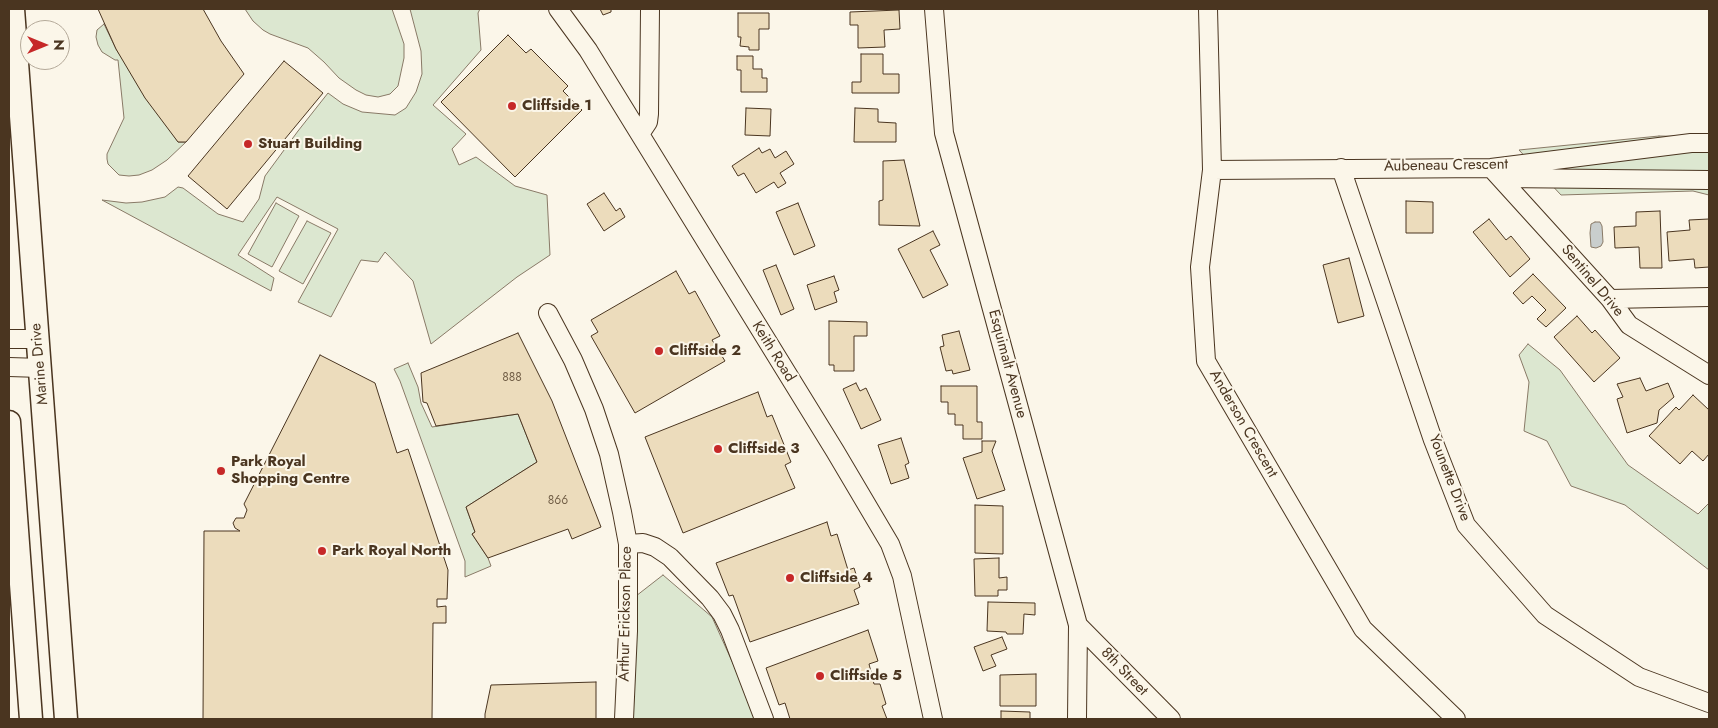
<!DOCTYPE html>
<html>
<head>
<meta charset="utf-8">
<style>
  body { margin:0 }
  #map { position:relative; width:1718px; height:728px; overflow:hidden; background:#fbf6e9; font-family:Jost,sans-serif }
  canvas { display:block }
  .frame { position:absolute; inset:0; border:10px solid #4a3520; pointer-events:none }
  .north { position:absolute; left:20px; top:20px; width:50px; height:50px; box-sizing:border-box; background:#fbf6e9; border:1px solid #b4a999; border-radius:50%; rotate:90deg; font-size:14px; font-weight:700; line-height:20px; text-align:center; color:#4a3520 }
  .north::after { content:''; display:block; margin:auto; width:18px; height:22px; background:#c62828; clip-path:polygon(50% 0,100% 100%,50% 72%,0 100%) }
</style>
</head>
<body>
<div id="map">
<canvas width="1718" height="728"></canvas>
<div class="frame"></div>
<div class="north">N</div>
</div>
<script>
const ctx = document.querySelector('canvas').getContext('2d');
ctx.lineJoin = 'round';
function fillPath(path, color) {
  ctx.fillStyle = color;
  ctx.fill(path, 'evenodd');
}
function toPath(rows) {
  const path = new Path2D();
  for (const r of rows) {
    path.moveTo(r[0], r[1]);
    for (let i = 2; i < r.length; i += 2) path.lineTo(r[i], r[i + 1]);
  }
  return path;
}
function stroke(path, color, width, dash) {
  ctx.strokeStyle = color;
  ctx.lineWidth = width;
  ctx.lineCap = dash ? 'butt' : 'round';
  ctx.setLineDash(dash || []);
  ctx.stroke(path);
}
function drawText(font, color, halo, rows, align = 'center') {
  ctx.font = font + ' Jost,sans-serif';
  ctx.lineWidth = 4;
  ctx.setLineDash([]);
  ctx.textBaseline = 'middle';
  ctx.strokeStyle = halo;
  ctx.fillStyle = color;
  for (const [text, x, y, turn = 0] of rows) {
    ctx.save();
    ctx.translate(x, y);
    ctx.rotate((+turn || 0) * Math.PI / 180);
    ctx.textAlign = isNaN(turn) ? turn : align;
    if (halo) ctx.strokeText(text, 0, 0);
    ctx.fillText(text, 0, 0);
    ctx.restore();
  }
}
const green = toPath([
  [245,9,392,9,404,44,404,58,398,86,390,94,378,97,366,95,356,90,339,78,324,62,308,48,270,34,263,30,253,21,245,9],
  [410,9,480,9,478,13,481,50,433,105,466,134,452,149,459,165,476,157,515,186,547,195,550,255,517,277,431,344,413,281,385,252,378,262,361,260,331,317,298,302,338,229,277,197,238,255,274,278,271,291,102,200,126,203,142,202,165,197,178,187,183,188,218,214,243,222,259,199,265,176,298,131,328,93,343,104,362,112,395,115,406,108,416,92,422,74,421,51,410,9],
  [104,24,116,49,178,142,186,142,167,160,152,170,139,175,129,176,119,175,108,164,107,159,107,154,124,118,118,60,115,60,102,52,98,45,96,37,97,30,104,24],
  [1659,136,1709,137,1709,195,1693,191,1561,195,1519,150,1659,136],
  [276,203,299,216,272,267,248,254,276,203],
  [307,221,331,233,303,284,279,271,307,221],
  [1528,344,1560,370,1628,465,1698,514,1709,503,1709,570,1625,505,1571,486,1547,441,1524,431,1529,382,1519,355,1528,344],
  [408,363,418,387,421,403,432,427,518,414,537,462,466,507,475,532,472,534,488,558,491,566,465,577,465,561,400,381,394,369,408,363],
  [663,575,712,617,758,719,631,719,636,596,663,575]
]);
fillPath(green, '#dce7d0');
stroke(green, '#887966', 1);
const water = toPath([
  [1595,222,1600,222,1602,226,1603,242,1601,246,1596,248,1591,247,1590,233,1591,224,1595,222]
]);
fillPath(water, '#c9cecd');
stroke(water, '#887966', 1);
const building = toPath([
  [98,9,203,9,221,41,244,74,186,142,178,142,145,98,116,49,98,9],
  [600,9,611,9,611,12,603,15,600,9],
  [899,10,900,29,884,30,885,47,858,48,858,25,850,25,850,12,899,10],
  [738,13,769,13,769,29,759,29,759,50,749,50,749,47,740,46,741,37,738,37,738,13],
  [508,35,526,53,531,49,568,86,563,91,582,110,515,177,441,102,508,35],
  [861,54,883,54,883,74,899,74,899,93,852,93,852,82,861,82,861,54],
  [737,56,753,56,753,69,762,69,762,78,767,78,767,92,741,92,741,70,737,70,737,56],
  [284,61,323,93,227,209,188,176,284,61],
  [746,108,771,109,770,136,745,135,746,108],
  [855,108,878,109,878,122,896,123,896,142,854,142,855,108],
  [759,148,762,153,770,149,775,158,786,151,794,164,780,173,786,183,778,188,774,182,756,193,744,173,738,176,732,166,759,148],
  [904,160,920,226,879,225,879,201,883,200,883,161,904,160],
  [604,193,616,211,620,208,625,217,604,231,587,204,604,193],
  [1406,201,1433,202,1433,233,1406,233,1406,201],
  [798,203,815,246,794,255,776,212,798,203],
  [1660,211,1662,268,1640,268,1639,247,1615,248,1614,227,1636,226,1636,212,1660,211],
  [1489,219,1506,240,1511,236,1530,259,1510,277,1473,232,1489,219],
  [1709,219,1709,267,1695,268,1694,259,1669,261,1667,232,1690,230,1689,220,1709,219],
  [933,231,940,245,930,250,948,285,923,298,898,249,933,231],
  [1349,258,1364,316,1338,323,1323,265,1349,258],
  [776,265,794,309,781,315,763,270,776,265],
  [676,271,689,294,695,291,720,336,712,340,725,361,635,413,591,336,598,332,591,320,676,271],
  [1533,274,1566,308,1546,327,1537,319,1546,310,1532,296,1523,304,1513,293,1533,274],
  [834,276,839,290,834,292,837,302,815,310,807,285,834,276],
  [1577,316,1592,333,1595,330,1620,358,1594,382,1554,337,1577,316],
  [829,321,867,322,867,336,854,336,854,371,834,371,834,365,829,365,829,321],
  [959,331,970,370,953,374,952,370,946,371,940,347,944,346,942,335,959,331],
  [518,333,552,401,601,527,572,539,568,529,488,558,472,534,475,532,466,507,537,462,518,414,436,426,427,403,423,402,421,373,518,333],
  [320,355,375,383,397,453,408,449,448,570,447,599,437,599,437,607,446,606,446,623,433,623,432,719,203,719,204,531,240,531,235,528,233,523,236,518,244,518,247,510,244,504,320,355],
  [1640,378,1646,391,1668,383,1674,397,1659,410,1657,423,1627,433,1617,399,1623,397,1617,384,1640,378],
  [856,383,860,391,866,388,881,420,861,429,843,389,856,383],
  [941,386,977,386,977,422,982,422,982,439,963,439,963,425,955,425,955,414,948,414,948,402,941,402,941,386],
  [758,392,767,417,772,415,791,462,785,465,795,488,683,533,645,437,758,392],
  [1693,395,1709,410,1709,454,1703,461,1692,451,1680,464,1649,436,1676,407,1679,410,1693,395],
  [901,438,909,463,905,465,909,478,891,484,878,445,901,438],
  [982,441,996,441,992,451,1005,490,977,499,963,458,982,452,982,441],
  [975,505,1003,506,1003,554,975,553,975,505],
  [827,522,831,536,837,534,848,570,854,568,860,587,854,590,859,604,750,642,733,595,729,596,716,563,827,522],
  [999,558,999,578,1007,577,1007,590,998,590,998,596,975,596,974,559,999,558],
  [988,602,1035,603,1035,615,1024,614,1023,634,1007,634,1006,632,987,631,988,602],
  [868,630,878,661,869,664,874,684,880,684,886,704,882,706,887,719,790,719,785,703,779,705,766,668,868,630],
  [1002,637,1007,649,991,655,996,666,983,671,974,647,1002,637],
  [1036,674,1036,706,1000,706,1000,675,1036,674],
  [596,682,596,719,485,719,485,714,491,685,596,682],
  [1001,711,1030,712,1030,719,1001,719,1001,711]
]);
fillPath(building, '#ecdcbc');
stroke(building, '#4a3520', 1);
const minor = toPath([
  [558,9,588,50,835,451,890,544,902,576,933,719],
  [934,9,944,133,1078,625,1077,719],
  [1208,9,1212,170,1200,267,1206,361,1363,629,1456,719],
  [640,134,648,122,649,114,650,9],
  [1341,168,1433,440,1466,525,1545,615,1639,677,1709,703],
  [1491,168,1610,299,1629,325,1709,375],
  [1212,170,1491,168,1691,143,1709,143],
  [1500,178,1709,180],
  [1610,299,1709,297],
  [548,313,573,360,594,409,609,454,622,512,628,544,628,631,624,719],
  [9,339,38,339],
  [9,367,41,368],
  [628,544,643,543,655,547,670,557,710,598,722,614,730,630,764,719],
  [1078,625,1171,719]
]);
const major = toPath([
  [13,9,66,719],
  [9,422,31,719]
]);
stroke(minor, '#4a3520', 20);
stroke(major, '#4a3520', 25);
stroke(minor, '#fbf6e9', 18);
stroke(major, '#fbf6e9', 22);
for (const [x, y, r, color] of [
  [512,106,5,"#c62828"],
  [248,144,5,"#c62828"],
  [659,351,5,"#c62828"],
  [718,449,5,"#c62828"],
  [221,471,5,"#c62828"],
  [322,551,5,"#c62828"],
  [790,578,5,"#c62828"],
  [820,676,5,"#c62828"]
]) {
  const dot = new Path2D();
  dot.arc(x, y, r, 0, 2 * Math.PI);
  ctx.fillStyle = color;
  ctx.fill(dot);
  stroke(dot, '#fbf6e9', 2);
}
drawText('12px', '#725f47', null, [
  ["888",512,378],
  ["866",558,501]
]);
drawText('bold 15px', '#4a3520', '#fbf6e9', [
  ["Cliffside 1",522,106],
  ["Stuart Building",258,144],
  ["Cliffside 2",669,351],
  ["Cliffside 3",728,449],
  ["Park Royal",231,462],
  ["Shopping Centre",231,479],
  ["Park Royal North",332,551],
  ["Cliffside 4",800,578],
  ["Cliffside 5",830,676]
], 'left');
drawText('15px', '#4a3520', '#fbf6e9', [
  ["Aubeneau Crescent",1446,166,-1],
  ["Sentinel Drive",1592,281,50],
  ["Keith Road",773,352,58],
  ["Marine Drive",40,364,-95],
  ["Esquimalt Avenue",1007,364,75],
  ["Anderson Crescent",1243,424,60],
  ["Younette Drive",1449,478,69],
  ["Arthur Erickson Place",626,614,-89],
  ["8th Street",1124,672,46]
]);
</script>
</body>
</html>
